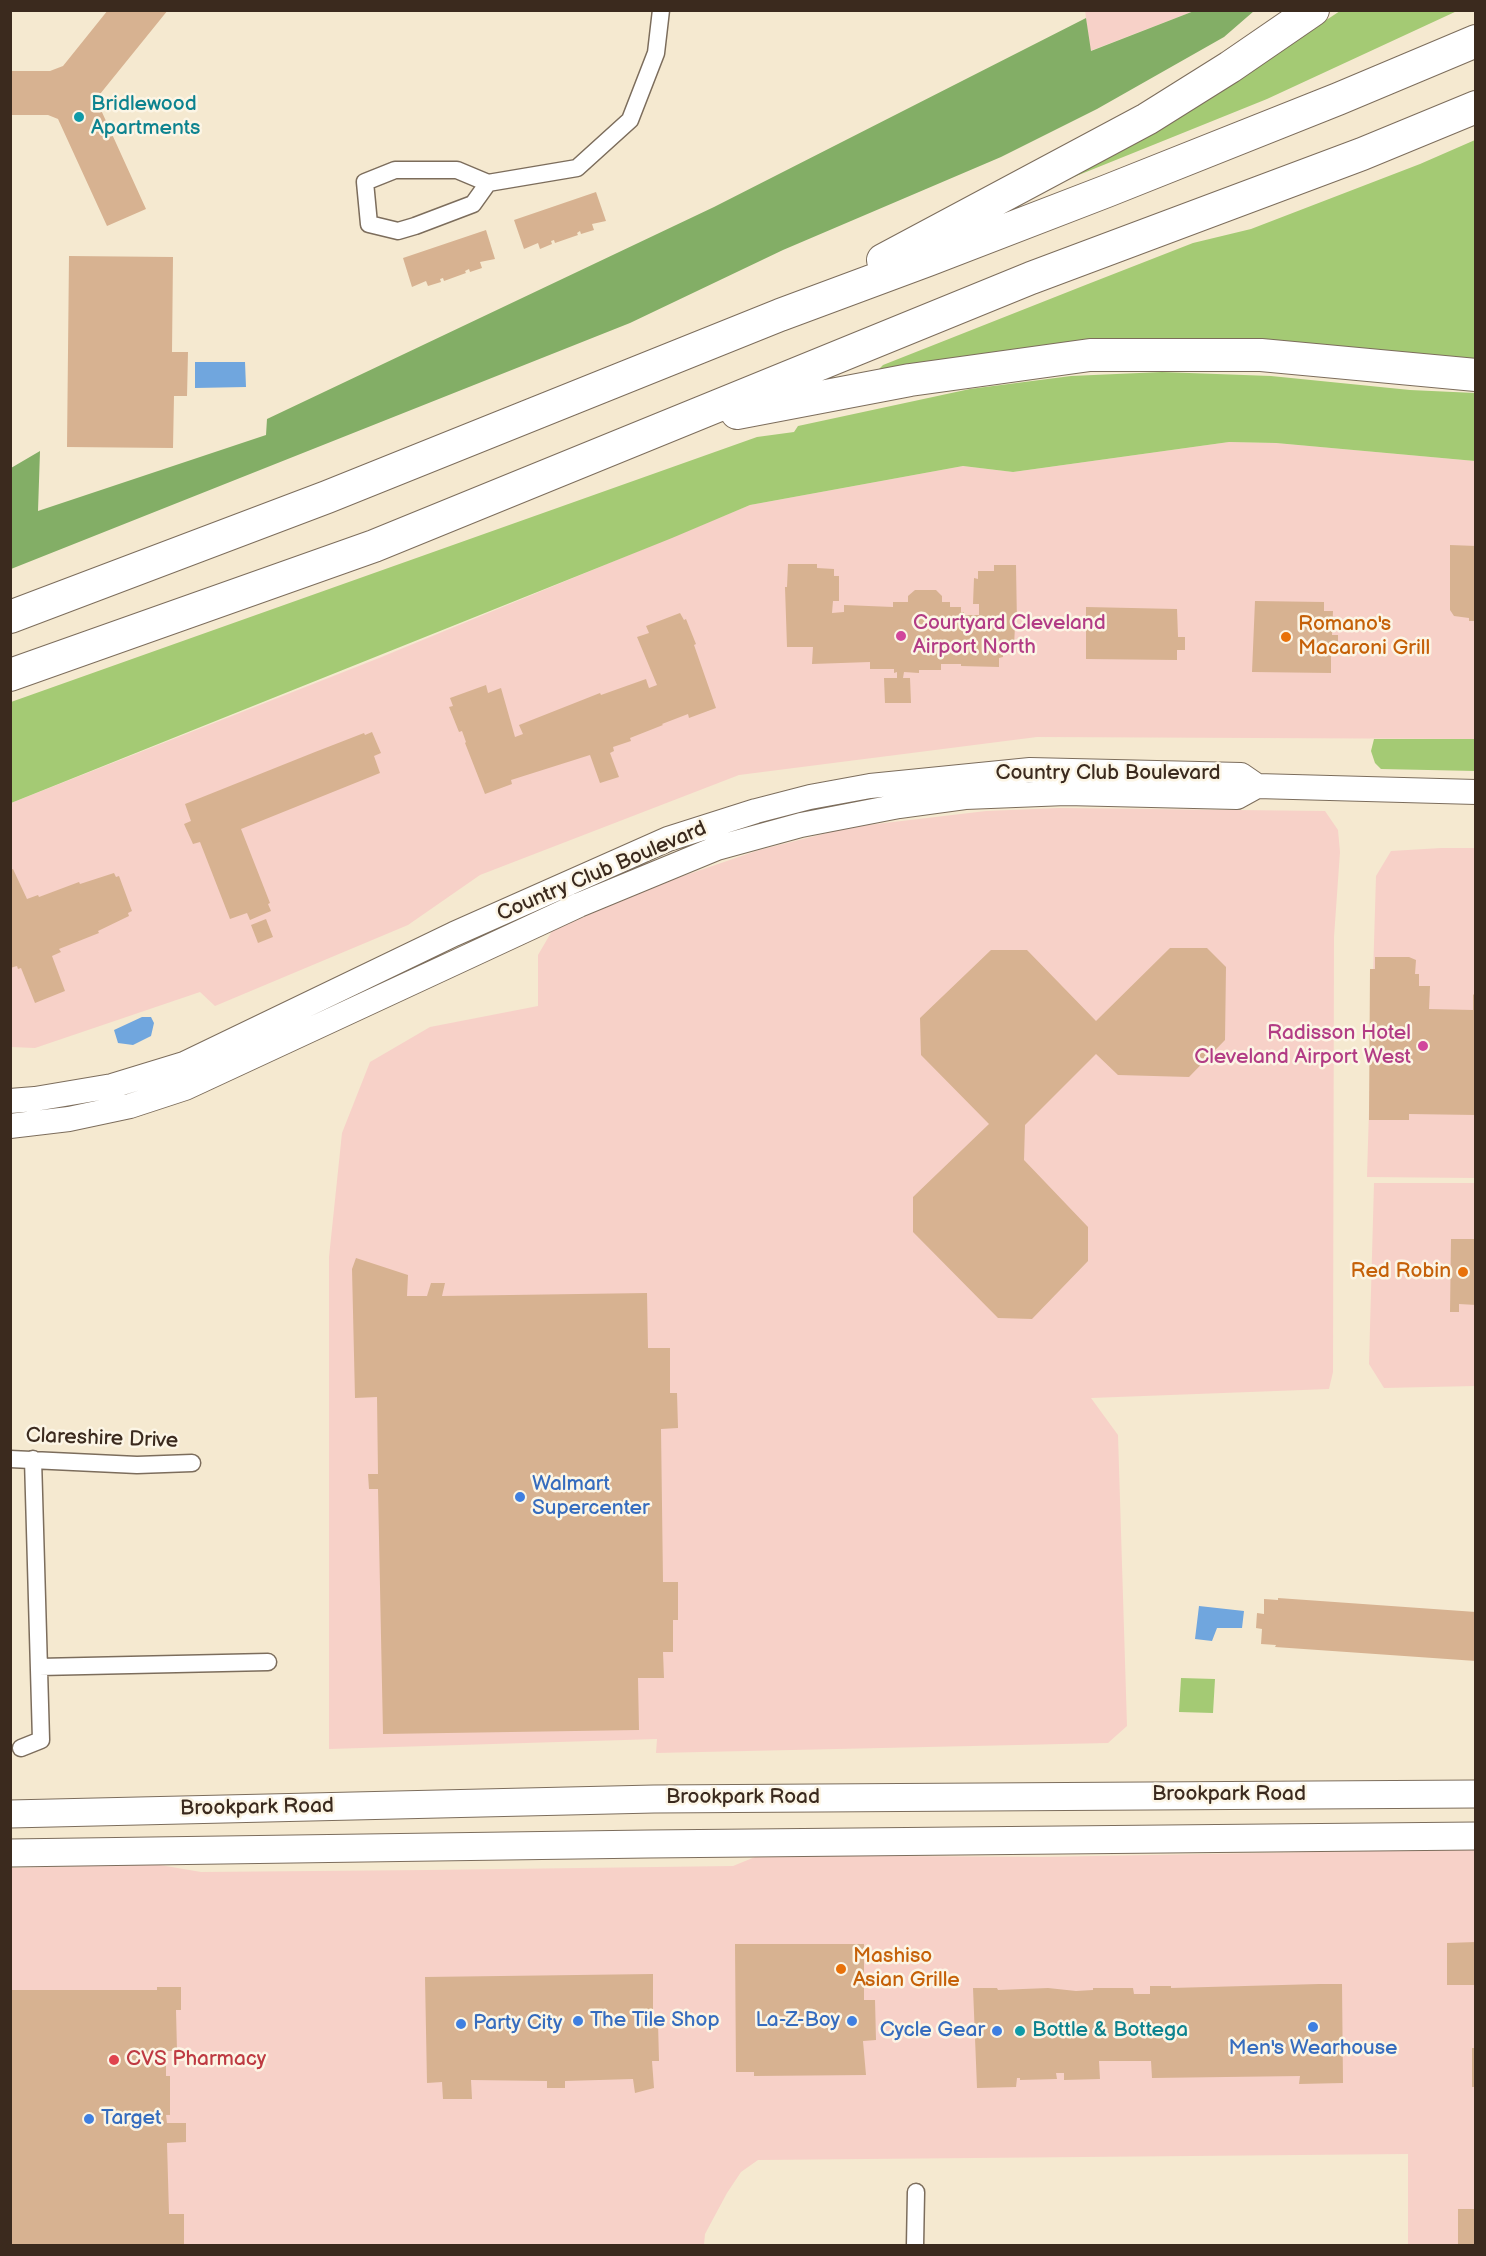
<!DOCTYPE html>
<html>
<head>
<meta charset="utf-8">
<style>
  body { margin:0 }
  #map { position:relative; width:1486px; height:2256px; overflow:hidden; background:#f5e9d0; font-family:"Balsamiq Sans",sans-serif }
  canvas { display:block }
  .frame { position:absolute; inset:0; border:12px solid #3b2a1e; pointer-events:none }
</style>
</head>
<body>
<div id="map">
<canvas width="1486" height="2256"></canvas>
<div class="frame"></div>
</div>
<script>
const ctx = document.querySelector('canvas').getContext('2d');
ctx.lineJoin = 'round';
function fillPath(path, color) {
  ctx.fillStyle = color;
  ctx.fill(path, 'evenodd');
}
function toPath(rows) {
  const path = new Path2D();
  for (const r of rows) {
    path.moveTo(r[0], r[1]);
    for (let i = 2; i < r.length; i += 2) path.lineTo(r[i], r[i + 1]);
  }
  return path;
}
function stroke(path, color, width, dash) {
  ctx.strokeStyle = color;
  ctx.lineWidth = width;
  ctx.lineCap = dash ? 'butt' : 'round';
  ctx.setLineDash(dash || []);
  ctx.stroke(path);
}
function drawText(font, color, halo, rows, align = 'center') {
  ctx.font = font + ' "Balsamiq Sans",sans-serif';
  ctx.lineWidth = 5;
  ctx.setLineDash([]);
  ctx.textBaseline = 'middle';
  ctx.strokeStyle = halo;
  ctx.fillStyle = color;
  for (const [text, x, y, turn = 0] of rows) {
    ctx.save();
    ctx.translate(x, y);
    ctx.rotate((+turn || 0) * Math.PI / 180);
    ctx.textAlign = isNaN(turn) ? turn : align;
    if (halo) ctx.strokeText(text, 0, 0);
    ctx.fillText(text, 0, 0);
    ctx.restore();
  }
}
fillPath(toPath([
  [1085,10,1194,11,1090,51],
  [1229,442,1276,443,1475,461,1475,739,1037,737,739,775,480,875,408,925,215,1006,200,992,35,1048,11,1047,11,803,379,658,750,505,963,466,1013,472],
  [1059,808,1325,811,1338,830,1340,852,1334,937,1333,1372,1329,1389,1091,1398,1118,1435,1127,1726,1108,1743,656,1753,657,1739,329,1749,329,1257,342,1133,370,1062,430,1027,538,1006,538,955,552,931,654,886,759,850,851,827,986,811],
  [1441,848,1475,848,1475,1178,1367,1177,1376,876,1391,851],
  [1374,1183,1475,1183,1475,1386,1384,1388,1369,1364],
  [1475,1849,1475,2245,1408,2245,1408,2154,758,2160,741,2172,727,2193,705,2234,704,2245,11,2245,10,1868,154,1864,201,1872,427,1870,733,1866,760,1855,1042,1857]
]), '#f7d1c8');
fillPath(toPath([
  [1340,11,1457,11,1267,99,1034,193,1255,67],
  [1475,140,1475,365,1365,353,870,378,883,365,1088,284,1193,243,1251,229,1420,164],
  [1162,372,1271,376,1410,390,1475,393,1475,461,1276,443,1229,442,1013,472,963,466,750,505,672,538,11,803,11,702,757,437,794,432,798,426,970,389,1071,376],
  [1374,739,1475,739,1475,771,1381,769,1375,763,1371,751],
  [1181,1678,1215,1679,1213,1713,1179,1712]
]), '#a4ca74');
fillPath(toPath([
  [1194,11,1254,11,1224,37,1097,109,1001,157,783,250,630,323,11,569,11,468,40,451,38,511,266,435,267,419,714,207,1086,18,1091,51]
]), '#83ae66');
fillPath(toPath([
  [195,362,245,362,246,387,195,388],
  [142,1017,151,1017,154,1023,151,1036,133,1045,118,1043,114,1030],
  [1199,1606,1244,1611,1242,1628,1217,1628,1212,1641,1195,1639]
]), '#70a6de');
fillPath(toPath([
  [108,10,168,10,96,99,146,209,107,226,58,119,48,115,10,115,10,71,50,71,63,66],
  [596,192,606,221,592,224,594,230,581,234,580,231,577,233,578,235,555,243,554,240,551,241,552,244,540,249,538,243,524,249,514,220],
  [486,230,495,259,480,262,482,268,470,272,469,269,465,271,466,273,444,281,443,278,440,279,441,282,428,286,426,281,412,287,403,258],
  [69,256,173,257,172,352,188,352,187,396,174,396,173,448,67,447],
  [1450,545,1476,546,1476,621,1469,621,1469,618,1454,616,1450,610],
  [788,564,817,564,817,568,834,569,834,576,839,576,839,601,833,601,832,613,844,612,844,605,893,607,893,602,908,602,908,596,915,590,936,590,942,596,942,602,950,602,950,607,961,607,961,612,964,612,964,615,979,615,979,604,973,604,974,578,978,579,978,571,994,571,994,565,1016,565,1017,625,1015,625,1014,647,1008,647,1008,654,1003,654,1003,657,999,658,999,667,961,666,961,664,941,664,941,670,919,670,919,673,904,672,903,678,910,678,911,703,885,703,884,678,897,678,897,672,894,673,894,669,870,669,870,662,812,664,813,647,787,647,785,587,787,587],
  [1255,601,1324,602,1324,611,1333,611,1332,635,1338,635,1338,649,1331,649,1331,673,1252,672],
  [1086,607,1177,609,1178,637,1185,637,1185,650,1177,650,1177,660,1086,659],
  [680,613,684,620,686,619,696,644,694,645,716,708,689,718,688,714,662,724,663,725,630,738,631,741,613,747,614,751,610,753,619,777,600,783,590,755,511,780,512,784,485,794,465,743,466,742,462,731,459,732,449,707,453,706,450,698,486,685,488,693,501,688,515,737,523,734,519,725,600,693,601,695,646,679,649,688,657,685,637,637,649,633,646,626],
  [372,732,381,753,374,756,380,773,241,829,270,903,268,904,271,911,250,920,247,913,230,919,200,842,193,844,184,824,191,821,185,804,315,752,364,733,365,735],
  [13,869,27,899,38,895,39,897,79,882,80,884,114,873,116,877,119,876,132,911,128,913,129,916,98,931,99,933,59,949,61,952,52,956,65,991,35,1003,21,968,18,969,17,966,10,968,10,870],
  [266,919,273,937,258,943,251,925],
  [1170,948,1207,948,1226,967,1225,1040,1189,1077,1118,1075,1096,1054,1025,1125,1024,1160,1088,1227,1088,1261,1032,1319,998,1318,913,1232,913,1197,989,1124,921,1055,920,1018,991,950,1027,950,1096,1021],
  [1375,957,1409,957,1416,960,1415,974,1419,974,1419,986,1430,986,1429,1009,1473,1010,1473,995,1476,992,1476,1115,1409,1114,1409,1120,1369,1120,1370,969,1375,969],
  [1451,1239,1476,1239,1476,1305,1459,1304,1459,1312,1450,1312],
  [356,1258,408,1275,407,1296,427,1296,431,1283,445,1283,442,1296,647,1293,648,1348,670,1348,670,1393,677,1393,678,1428,661,1429,663,1582,678,1582,678,1620,673,1620,673,1652,663,1652,664,1678,638,1678,639,1730,383,1734,378,1489,369,1489,368,1474,378,1474,377,1397,355,1398,352,1269],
  [1278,1598,1476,1612,1476,1661,1275,1647,1276,1645,1261,1644,1262,1629,1256,1628,1257,1613,1264,1614,1264,1599,1278,1600],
  [1476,1942,1476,1985,1447,1985,1447,1943],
  [735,1944,864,1944,864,2000,875,2000,876,2040,863,2041,866,2075,754,2076,754,2072,736,2072],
  [653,1974,653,2022,658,2022,659,2061,652,2061,654,2088,635,2093,633,2079,565,2081,565,2088,547,2088,547,2081,471,2080,472,2099,443,2099,442,2082,427,2083,425,1977],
  [1319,1984,1342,1984,1343,2083,1299,2084,1300,2076,1152,2078,1151,2061,1099,2061,1100,2079,1064,2080,1064,2073,1056,2073,1057,2079,1020,2080,1020,2078,1017,2078,1016,2087,977,2088,973,1988,997,1988,998,1990,1048,1988,1076,1991,1093,1990,1093,1988,1133,1988,1134,1994,1150,1994,1150,1986,1171,1986,1171,1988],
  [157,1987,181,1987,181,2010,176,2010,177,2051,166,2051,166,2076,170,2076,170,2115,166,2115,167,2123,186,2123,186,2142,167,2143,169,2214,184,2214,184,2246,10,2246,10,1990,157,1990],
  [1472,2048,1476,2048,1476,2087,1472,2087],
  [1458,2209,1476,2209,1476,2246,1458,2246]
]), '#d7b291');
const street = toPath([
  [488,183,473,204,415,226,398,231,369,224,365,182,395,170,457,170,488,183,577,168,630,120,656,53,661,10],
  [10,1459,137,1465,192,1463],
  [39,1667,268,1662],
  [21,1748,41,1740,33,1459],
  [915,2246,916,2192]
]);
const secondary = toPath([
  [10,1101,35,1099,112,1086,184,1064,454,934,668,839,756,811,810,797,870,786,1030,770,1241,775,1257,786,1476,792],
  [10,1126,69,1119,130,1106,185,1088,579,905,717,848,801,825,899,806,965,797,1066,793,1237,797,1257,786]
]);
const primary = toPath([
  [10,1814,654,1799,1476,1794],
  [10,1853,648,1844,1476,1836]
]);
const highway = toPath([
  [883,260,1147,119,1230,67,1313,10],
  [737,413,910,380,1090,355,1261,355,1476,375],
  [10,617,327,497,780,315,928,260,1107,191,1338,99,1476,41],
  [10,675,374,546,1031,278,1362,154,1476,107]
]);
stroke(street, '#7c6d5c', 19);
stroke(secondary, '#7c6d5c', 26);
stroke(primary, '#7c6d5c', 29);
stroke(highway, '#7c6d5c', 34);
stroke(street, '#fff', 16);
stroke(secondary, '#fff', 24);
stroke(primary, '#fff', 27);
stroke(highway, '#fff', 32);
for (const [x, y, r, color] of [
  [79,117,6,"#0f9aa8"],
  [901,636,6,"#d1479c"],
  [1286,637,6,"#e8710a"],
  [1423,1046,6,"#d1479c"],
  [1463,1272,6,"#e8710a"],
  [520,1497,6,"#3f7fe0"],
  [841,1969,6,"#e8710a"],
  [578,2021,6,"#3f7fe0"],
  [852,2021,6,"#3f7fe0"],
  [461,2024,6,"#3f7fe0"],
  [1313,2027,6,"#3f7fe0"],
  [997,2031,6,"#3f7fe0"],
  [1020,2031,6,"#0f9aa8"],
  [114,2060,6,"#e0444e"],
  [89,2119,6,"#3f7fe0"]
]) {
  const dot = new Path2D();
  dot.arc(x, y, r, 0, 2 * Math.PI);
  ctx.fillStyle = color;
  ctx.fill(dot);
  stroke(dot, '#fcf5e5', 2);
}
drawText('21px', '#0d838f', '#fcf5e5', [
  ["Bridlewood",91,105],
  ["Apartments",91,129],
  ["Bottle & Bottega",1032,2031]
], 'left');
drawText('21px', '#b23c85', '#fcf5e5', [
  ["Courtyard Cleveland",913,624],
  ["Airport North",913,648],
  ["Radisson Hotel",1411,1034,"right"],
  ["Cleveland Airport West",1411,1058,"right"]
], 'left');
drawText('21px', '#c56008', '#fcf5e5', [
  ["Romano's",1298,625],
  ["Macaroni Grill",1298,649],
  ["Red Robin",1451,1272,"right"],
  ["Mashiso",853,1957],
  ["Asian Grille",853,1981]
], 'left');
drawText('21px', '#3b2a1e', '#fcf5e5', [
  ["Country Club Boulevard",1108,774],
  ["Country Club Boulevard",602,872,-23],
  ["Clareshire Drive",102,1439,2],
  ["Brookpark Road",1229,1795],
  ["Brookpark Road",743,1798],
  ["Brookpark Road",257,1808,-1]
]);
drawText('21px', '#366cbe', '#fcf5e5', [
  ["Walmart",532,1485],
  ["Supercenter",532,1509],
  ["The Tile Shop",590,2021],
  ["La-Z-Boy",840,2021,"right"],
  ["Party City",473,2024],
  ["Cycle Gear",985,2031,"right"],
  ["Men's Wearhouse",1313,2049,"center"],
  ["Target",101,2119]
], 'left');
drawText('21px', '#be3a42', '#fcf5e5', [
  ["CVS Pharmacy",126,2060]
], 'left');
</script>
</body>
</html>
